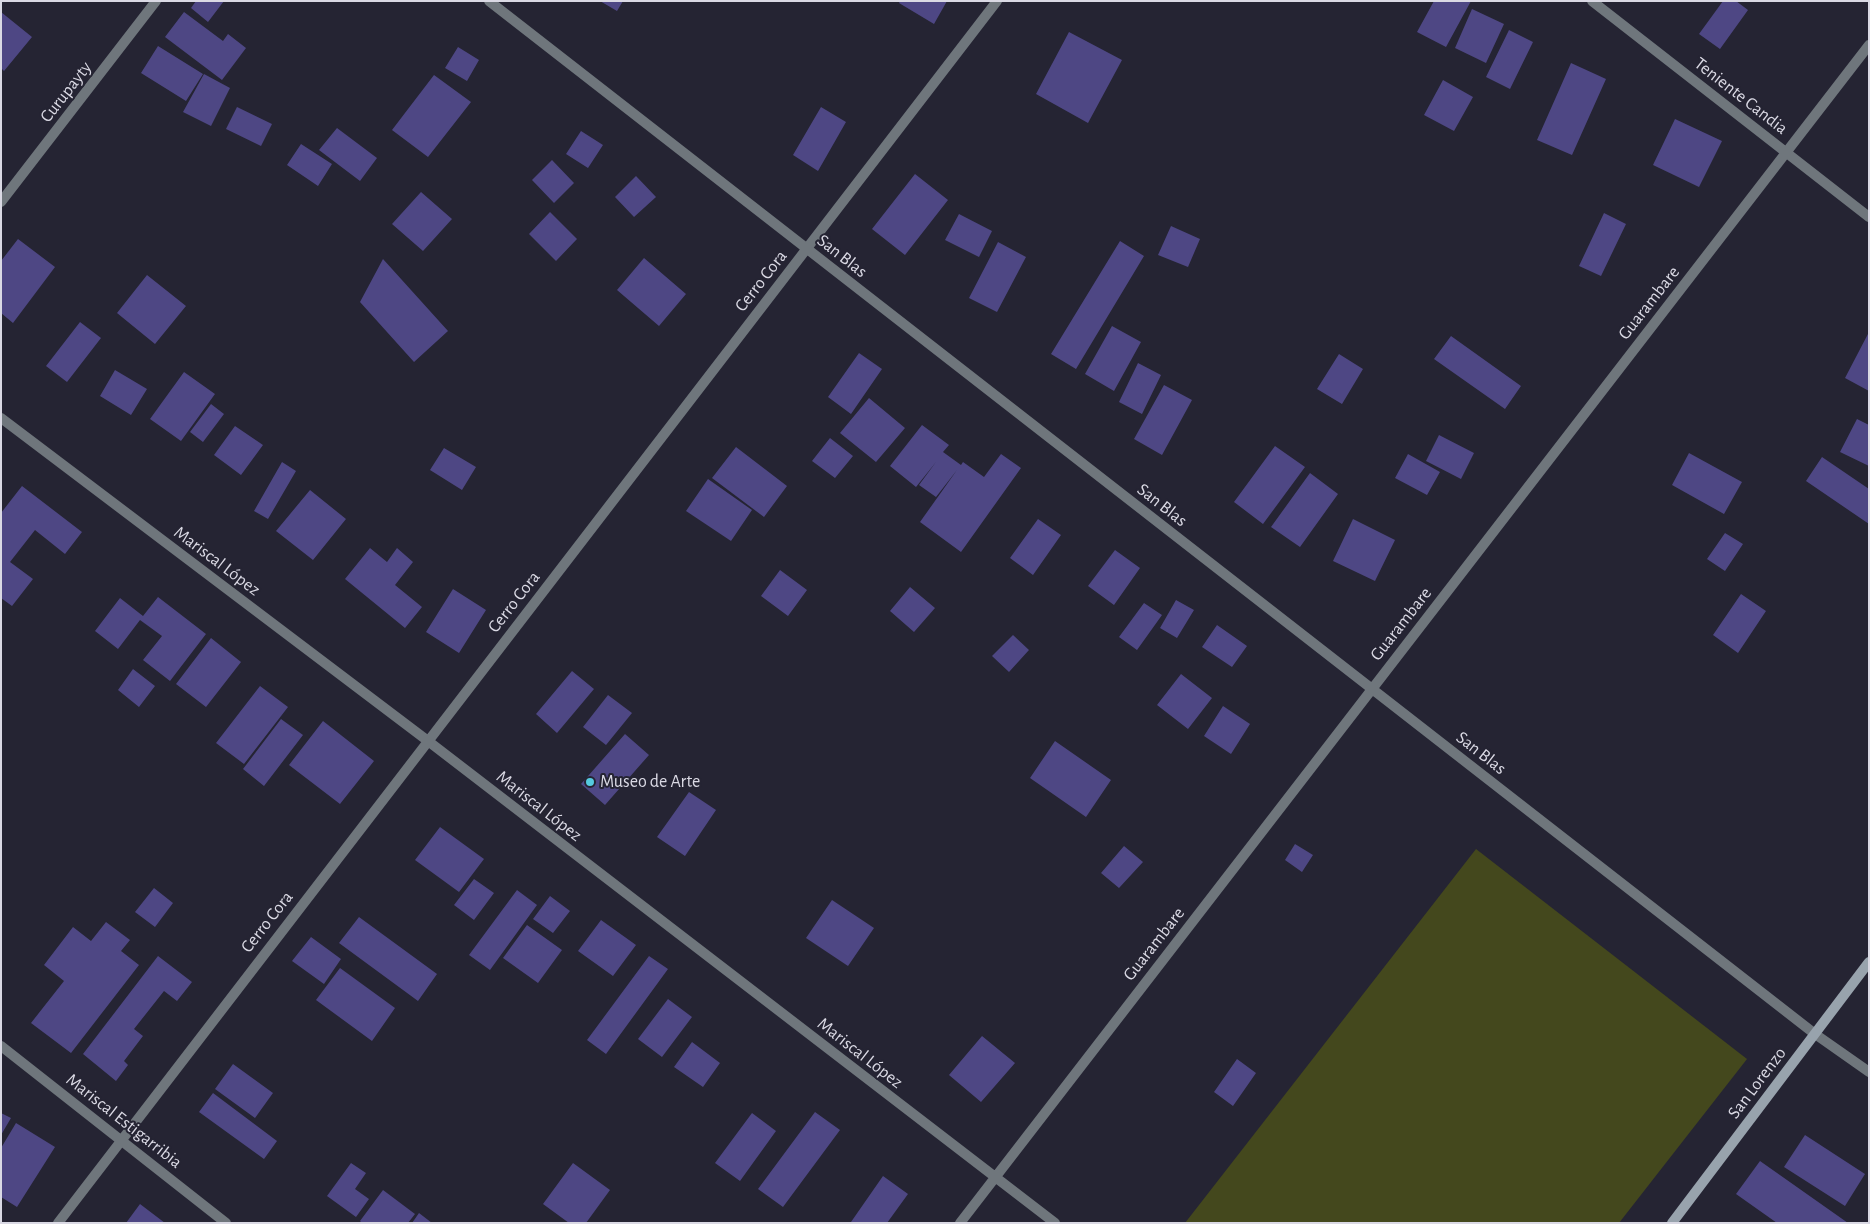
<!DOCTYPE html>
<html>
<head>
<meta charset="utf-8">
<style>
  body { margin:0 }
  #map { position:relative; width:1870px; height:1224px; overflow:hidden; background:#252433; font-family:"Alegreya Sans",sans-serif }
  canvas { display:block }
  .frame { position:absolute; inset:0; border:2px solid #dad9e4; pointer-events:none }
</style>
</head>
<body>
<div id="map">
<canvas width="1870" height="1224"></canvas>
<div class="frame"></div>
</div>
<script>
const ctx = document.querySelector('canvas').getContext('2d');
ctx.lineJoin = 'round';
function fillPath(path, color) {
  ctx.fillStyle = color;
  ctx.fill(path, 'evenodd');
}
function toPath(rows) {
  const path = new Path2D();
  for (const r of rows) {
    path.moveTo(r[0], r[1]);
    for (let i = 2; i < r.length; i += 2) path.lineTo(r[i], r[i + 1]);
  }
  return path;
}
function stroke(path, color, width, dash) {
  ctx.strokeStyle = color;
  ctx.lineWidth = width;
  ctx.lineCap = dash ? 'butt' : 'round';
  ctx.setLineDash(dash || []);
  ctx.stroke(path);
}
function drawText(font, color, halo, rows, align = 'center') {
  ctx.font = font + ' "Alegreya Sans",sans-serif';
  ctx.lineWidth = 4;
  ctx.setLineDash([]);
  ctx.textBaseline = 'middle';
  ctx.strokeStyle = halo;
  ctx.fillStyle = color;
  for (const [text, x, y, turn = 0] of rows) {
    ctx.save();
    ctx.translate(x, y);
    ctx.rotate((+turn || 0) * Math.PI / 180);
    ctx.textAlign = isNaN(turn) ? turn : align;
    if (halo) ctx.strokeText(text, 0, 0);
    ctx.fillText(text, 0, 0);
    ctx.restore();
  }
}
fillPath(toPath([
  [1476,849,1747,1059,1619,1223,1185,1223]
]), '#44481d');
fillPath(toPath([
  [196,1,224,1,208,22,191,8],
  [600,1,623,1,617,11],
  [900,1,947,1,934,24,899,3],
  [1434,1,1471,1,1446,47,1417,32],
  [1723,1,1736,1,1748,10,1720,49,1699,34],
  [1472,9,1504,24,1486,63,1455,48],
  [1,12,32,37,4,71,1,68],
  [184,12,223,41,228,34,246,48,222,80,165,37],
  [1509,30,1533,42,1510,89,1486,77],
  [1069,32,1122,60,1088,123,1036,94],
  [158,46,203,74,186,101,141,73],
  [458,47,479,60,467,81,445,68],
  [1571,63,1606,79,1572,155,1537,140],
  [204,74,230,88,211,126,183,112],
  [434,75,471,102,428,157,392,130],
  [1443,80,1473,97,1454,131,1424,115],
  [237,107,272,124,261,146,226,129],
  [821,107,846,122,818,171,793,155],
  [1675,119,1722,141,1699,187,1653,165],
  [337,128,377,158,360,181,319,150],
  [581,131,603,145,588,168,566,154],
  [301,144,332,164,318,186,287,165],
  [552,160,574,183,554,203,532,180],
  [915,174,948,200,905,255,872,229],
  [636,176,656,197,634,217,615,197],
  [421,192,452,219,423,251,392,224],
  [550,212,577,239,556,261,529,234],
  [1604,213,1626,224,1601,276,1579,266],
  [959,214,992,231,979,257,945,240],
  [1171,226,1200,239,1188,267,1158,255],
  [18,239,55,267,13,323,1,313,1,261],
  [1120,241,1144,256,1076,369,1051,354],
  [998,242,1026,257,997,312,969,298],
  [644,258,686,294,659,326,617,290],
  [383,259,448,331,414,362,360,302],
  [147,275,186,306,155,344,117,313],
  [80,322,101,338,67,382,46,366],
  [1112,326,1141,342,1114,391,1085,374],
  [1869,332,1869,391,1845,378],
  [1451,336,1521,386,1505,409,1434,359],
  [859,353,882,369,851,414,828,397],
  [1339,354,1363,369,1342,404,1317,389],
  [1138,363,1161,375,1142,414,1119,402],
  [115,370,147,389,131,415,100,396],
  [184,372,215,394,181,441,150,419],
  [1164,385,1192,400,1162,455,1134,439],
  [869,398,905,428,876,462,840,433],
  [211,404,224,414,203,442,190,432],
  [1857,419,1869,425,1869,466,1840,452],
  [922,425,949,445,943,452,961,465,963,462,984,477,1001,454,1021,468,961,552,920,522,957,470,936,497,919,485,936,462,916,487,890,466],
  [235,426,263,445,241,475,214,455],
  [1439,435,1474,453,1461,479,1426,461],
  [830,438,853,456,835,478,812,461],
  [1275,446,1305,467,1263,524,1234,502],
  [736,447,787,486,764,517,712,478],
  [444,448,476,467,462,490,430,470],
  [1689,453,1742,482,1724,514,1672,485],
  [1408,454,1440,472,1427,495,1395,478],
  [1822,457,1869,489,1869,524,1806,481],
  [282,462,296,471,268,519,254,511],
  [1310,473,1338,494,1300,547,1271,527],
  [708,479,752,510,731,541,686,511],
  [22,486,82,532,65,554,35,530,10,562,33,579,12,606,1,598,1,513],
  [310,490,346,519,313,560,276,531],
  [1038,519,1061,535,1033,575,1010,558],
  [1353,519,1395,540,1375,581,1333,561],
  [1725,533,1743,544,1725,571,1707,559],
  [370,548,387,562,397,548,413,562,395,585,422,607,405,628,345,579],
  [1115,550,1140,568,1114,605,1088,586],
  [780,570,807,590,788,616,761,596],
  [910,587,935,608,914,632,890,611],
  [453,589,486,610,459,653,426,632],
  [1741,594,1766,611,1738,653,1713,635],
  [158,597,206,634,170,681,143,660,162,636,140,620,118,649,95,631,120,598,143,616],
  [1176,600,1194,610,1177,638,1160,628],
  [1144,603,1162,615,1137,650,1119,637],
  [1217,625,1247,646,1232,667,1202,647],
  [1013,635,1029,650,1009,672,992,656],
  [211,638,241,662,206,707,176,684],
  [133,669,155,686,139,707,118,690],
  [572,671,594,689,557,733,536,714],
  [1181,674,1212,698,1188,729,1157,705],
  [260,686,288,707,244,764,216,743],
  [608,695,632,713,606,745,583,727],
  [1223,706,1250,724,1231,754,1204,736],
  [281,719,303,735,264,786,243,769],
  [323,721,374,761,340,804,289,765],
  [625,734,649,755,605,805,581,784],
  [1055,741,1111,780,1086,817,1030,778],
  [689,792,716,810,685,856,657,837],
  [440,827,484,859,459,892,415,860],
  [1295,844,1313,855,1302,872,1285,860],
  [1124,846,1143,862,1119,888,1101,873],
  [474,879,494,893,474,920,454,905],
  [154,888,173,903,155,927,135,912],
  [517,890,537,905,490,970,469,955],
  [550,896,570,911,553,933,533,919],
  [832,900,874,928,848,966,806,938],
  [359,917,437,974,418,1001,339,943],
  [601,920,636,945,613,976,578,951],
  [106,922,130,940,121,951,139,965,71,1053,31,1023,64,981,44,965,73,927,91,941],
  [527,925,562,950,538,983,503,958],
  [311,937,341,959,324,984,292,961],
  [158,956,192,982,177,1001,164,991,134,1029,143,1036,124,1061,128,1065,116,1081,83,1054],
  [649,956,668,969,606,1054,587,1040],
  [340,968,395,1008,372,1041,316,1000],
  [668,999,692,1017,662,1057,638,1039],
  [982,1036,1015,1063,981,1102,949,1075],
  [692,1042,720,1063,703,1087,674,1067],
  [1237,1059,1256,1073,1233,1106,1214,1092],
  [233,1064,273,1093,255,1118,215,1089],
  [213,1093,277,1141,264,1159,199,1112],
  [815,1112,840,1130,783,1207,758,1189],
  [1,1113,11,1118,1,1135],
  [752,1113,776,1131,740,1181,715,1163],
  [16,1123,55,1147,17,1207,1,1197,1,1148],
  [1805,1135,1865,1174,1845,1206,1784,1167],
  [1760,1161,1848,1223,1777,1223,1736,1194],
  [351,1163,366,1173,355,1189,369,1199,356,1217,327,1196],
  [573,1163,610,1190,586,1223,569,1223,543,1204],
  [883,1176,908,1194,887,1223,852,1223,851,1222],
  [383,1190,415,1214,408,1223,362,1223,360,1221],
  [140,1204,165,1223,126,1223],
  [419,1213,432,1223,412,1223]
]), '#4e4784');
stroke(toPath([
  [489,1,1815,1034,1869,1072],
  [1592,1,1869,217],
  [1,202,156,1],
  [1,418,428,741,1055,1223],
  [1,1046,226,1223],
  [58,1223,997,1],
  [960,1223,1869,45]
]), '#6f767c', 10);
stroke(toPath([
  [1672,1223,1869,962]
]), '#98a3ad', 10);
for (const [x, y, r, color] of [
  [590,782,5,"#55cadf"]
]) {
  const dot = new Path2D();
  dot.arc(x, y, r, 0, 2 * Math.PI);
  ctx.fillStyle = color;
  ctx.fill(dot);
  stroke(dot, '#252433', 2);
}
drawText('18px', '#dad9e4', '#252433', [
  ["Curupayty",66,92,-52],
  ["Teniente Candia",1741,96,38],
  ["San Blas",842,256,38],
  ["Cerro Cora",761,281,-52],
  ["Guarambare",1649,303,-52],
  ["San Blas",1162,505,38],
  ["Mariscal López",217,561,37],
  ["Cerro Cora",514,602,-52],
  ["Guarambare",1401,624,-52],
  ["San Blas",1481,753,38],
  ["Mariscal López",539,806,38],
  ["Cerro Cora",267,922,-52],
  ["Guarambare",1154,944,-52],
  ["Mariscal López",860,1053,38],
  ["San Lorenzo",1757,1083,-53],
  ["Mariscal Estigarribia",124,1121,38]
]);
drawText('18px', '#dad9e4', '#252433', [
  ["Museo de Arte",600,782]
], 'left');
</script>
</body>
</html>
